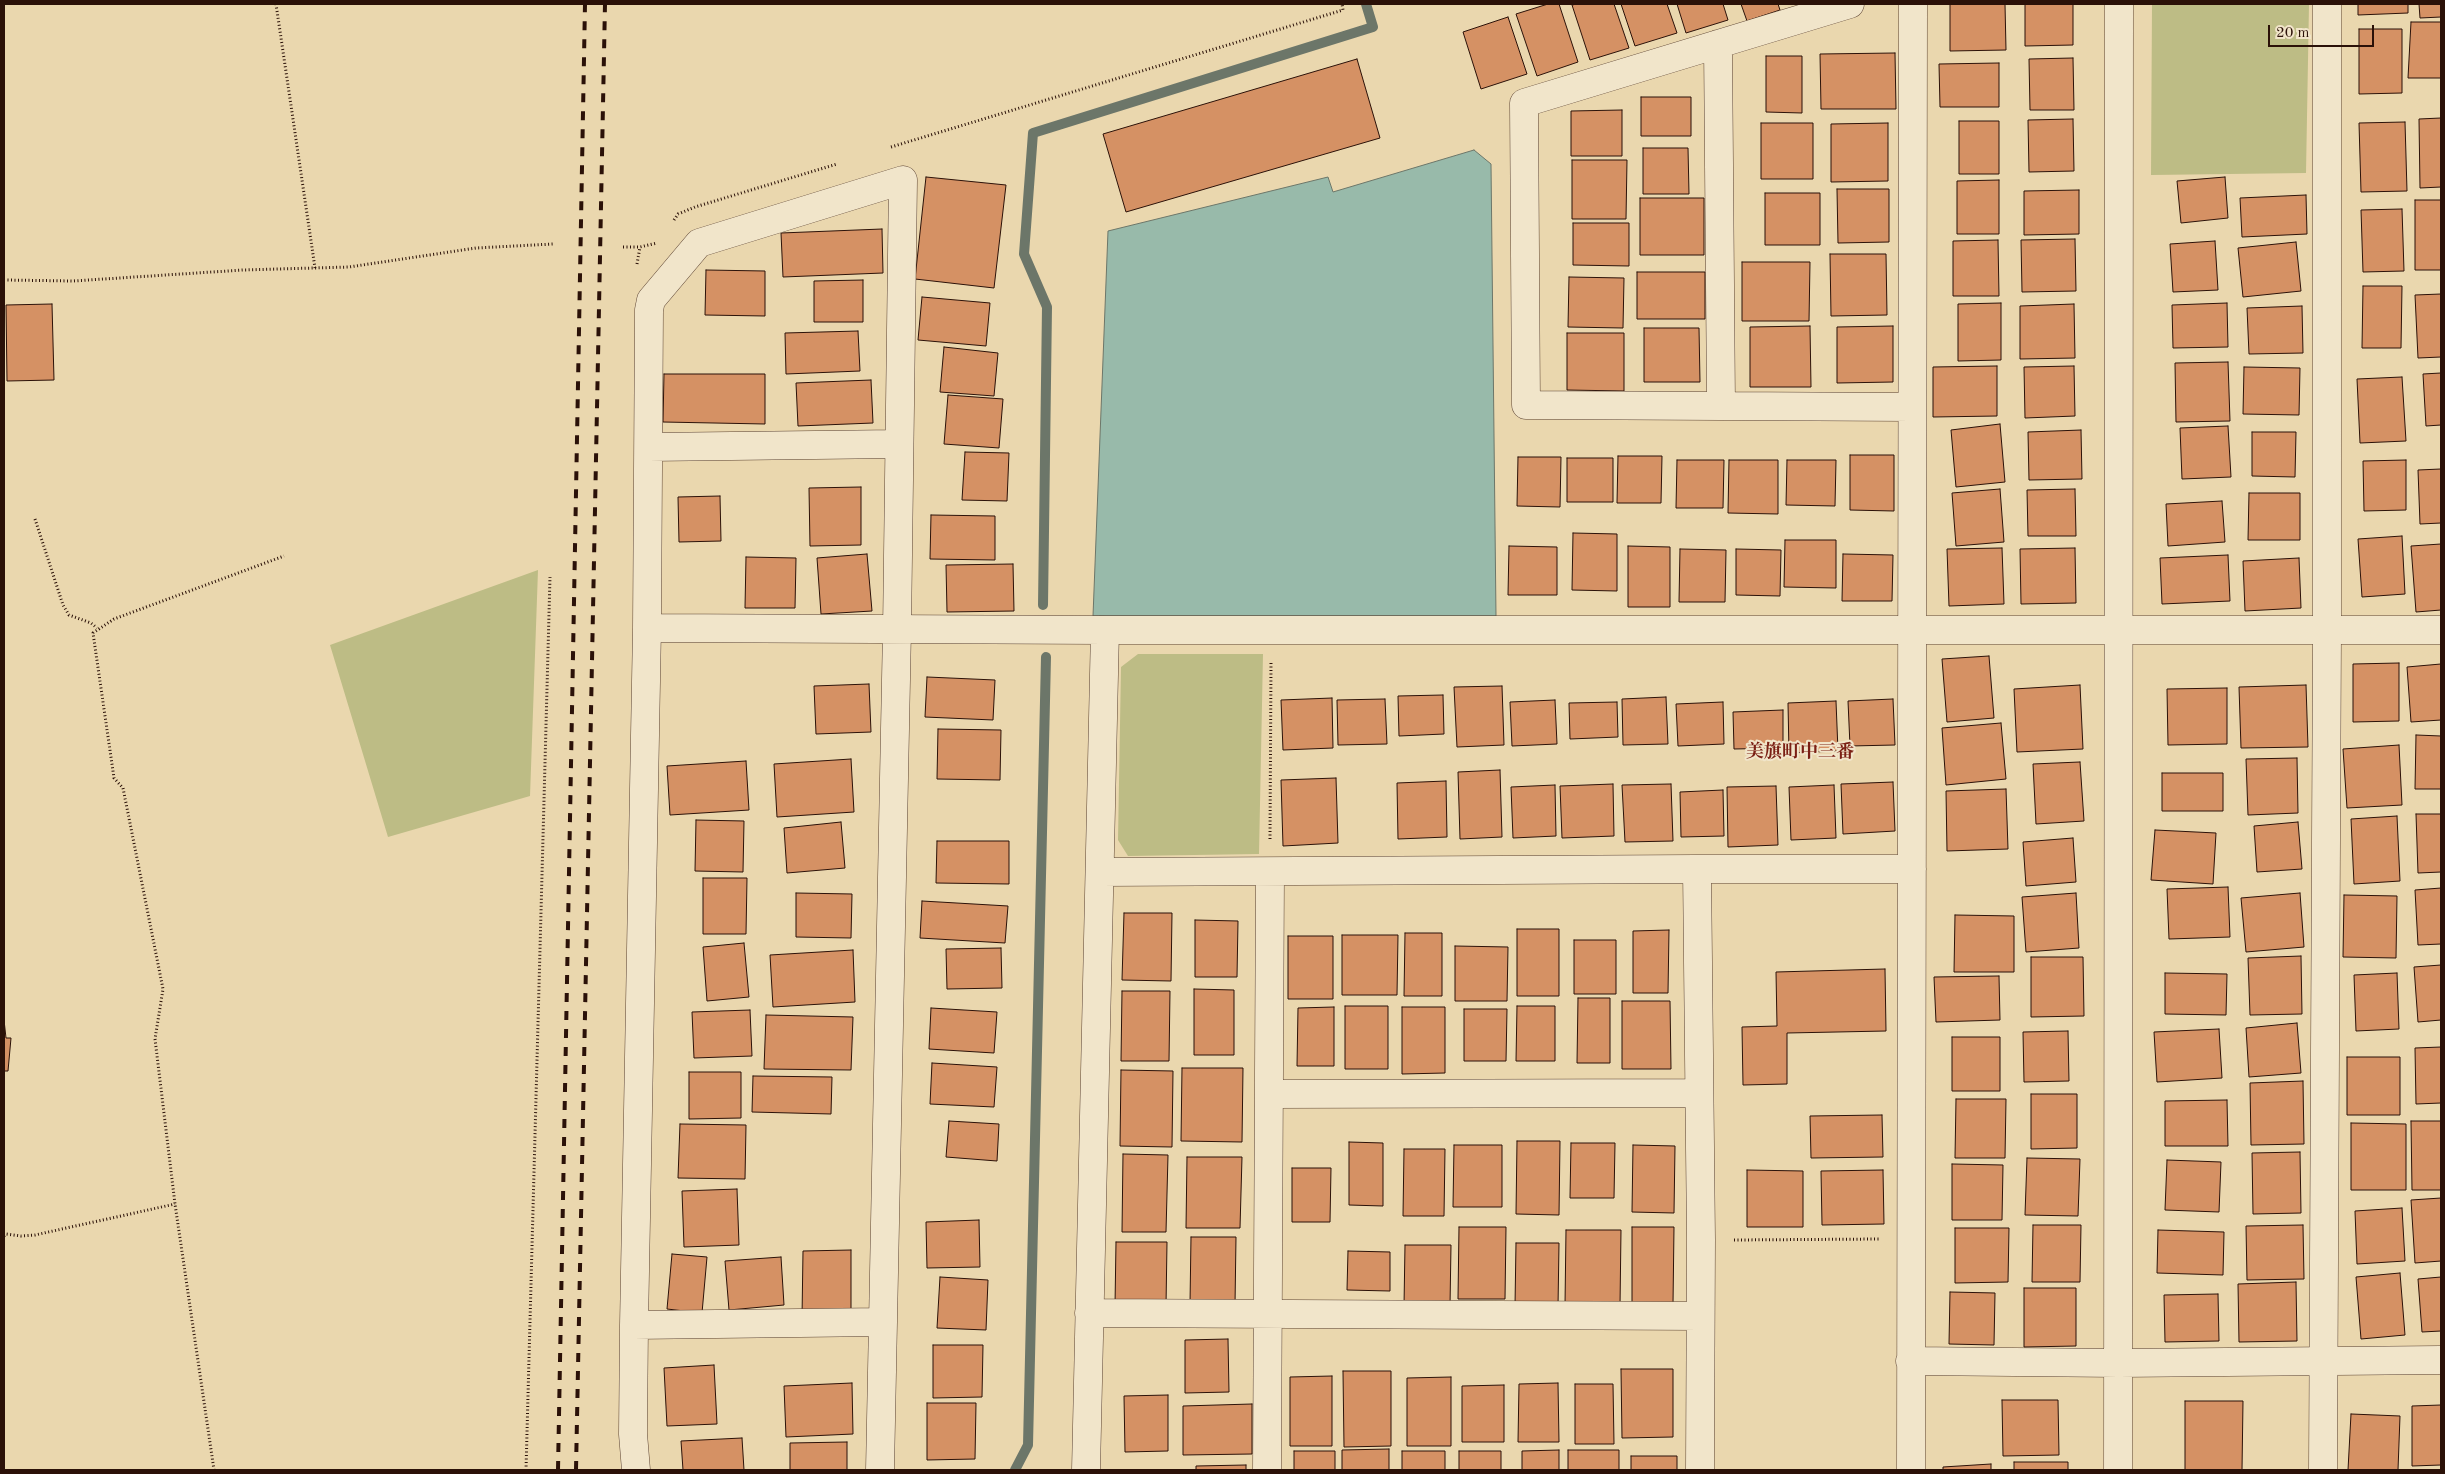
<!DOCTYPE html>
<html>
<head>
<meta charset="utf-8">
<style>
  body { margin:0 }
  #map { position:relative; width:2445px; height:1474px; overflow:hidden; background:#ead7ae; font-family:"Old Standard TT",serif }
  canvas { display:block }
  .frame { position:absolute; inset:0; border:5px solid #2b1108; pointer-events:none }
  .scale { position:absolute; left:2268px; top:25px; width:106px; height:22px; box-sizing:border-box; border:2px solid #2b1108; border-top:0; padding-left:6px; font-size:15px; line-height:18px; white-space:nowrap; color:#2b1108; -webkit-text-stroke:4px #f1e5ca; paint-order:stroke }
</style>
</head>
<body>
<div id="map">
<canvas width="2445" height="1474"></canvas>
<div class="frame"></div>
<div class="scale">20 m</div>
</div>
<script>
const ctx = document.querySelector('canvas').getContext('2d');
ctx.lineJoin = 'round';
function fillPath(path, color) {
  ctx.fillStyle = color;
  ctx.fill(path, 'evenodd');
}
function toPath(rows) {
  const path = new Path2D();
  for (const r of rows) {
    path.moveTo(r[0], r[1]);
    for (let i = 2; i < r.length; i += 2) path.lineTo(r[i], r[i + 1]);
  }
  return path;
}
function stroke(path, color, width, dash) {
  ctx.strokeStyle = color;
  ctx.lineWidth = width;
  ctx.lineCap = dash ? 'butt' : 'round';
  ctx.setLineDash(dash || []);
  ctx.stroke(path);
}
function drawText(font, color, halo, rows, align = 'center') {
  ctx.font = font + ' "Old Standard TT","Noto Serif JP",serif';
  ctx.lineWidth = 4;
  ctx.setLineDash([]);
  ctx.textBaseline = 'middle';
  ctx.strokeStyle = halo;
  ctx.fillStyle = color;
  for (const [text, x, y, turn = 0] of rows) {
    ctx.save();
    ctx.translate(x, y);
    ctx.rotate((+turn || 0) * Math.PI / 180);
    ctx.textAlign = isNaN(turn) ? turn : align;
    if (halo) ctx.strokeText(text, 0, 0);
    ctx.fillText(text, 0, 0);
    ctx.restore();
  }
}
fillPath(toPath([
  [2152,4,2309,4,2306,173,2151,175],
  [538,570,530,796,388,837,330,645],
  [1138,654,1263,654,1259,854,1128,856,1118,840,1121,667]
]), '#bdbc85');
const water = toPath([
  [1474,150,1491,164,1496,616,1093,616,1108,231,1328,177,1333,192,1474,150]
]);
fillPath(water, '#98baaa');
stroke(water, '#6c7669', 1);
stroke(toPath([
  [1043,605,1047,307,1024,254,1033,133,1373,27,1366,4],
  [1015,1470,1028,1445,1046,657]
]), '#6c7669', 10);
const building = toPath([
  [1548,4,1559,4,1578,62,1537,76,1516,14,1548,4],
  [1577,4,1614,4,1629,48,1590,60,1572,5,1577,4],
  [1621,4,1667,4,1677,33,1635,46,1621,4],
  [1677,4,1723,4,1728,20,1686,33,1677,4],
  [1741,4,1778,4,1780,10,1747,21,1741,4],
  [1950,4,2005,4,2006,50,1950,51,1950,4],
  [2025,4,2073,4,2073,45,2025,46,2025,4],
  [2358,4,2408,4,2408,13,2358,15,2358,4],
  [2419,4,2441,4,2441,17,2420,18,2419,4],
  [1508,17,1527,74,1481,89,1463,32,1508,17],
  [2411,22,2441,22,2441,78,2408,78,2411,22],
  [2359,29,2402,29,2402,93,2359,94,2359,29],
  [1895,53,1896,109,1821,109,1820,54,1895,53],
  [1766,56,1802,56,1802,113,1766,112,1766,56],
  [2073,58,2074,110,2030,110,2029,59,2073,58],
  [1357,59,1380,138,1126,212,1103,134,1357,59],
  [1999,63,1999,107,1940,107,1939,64,1999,63],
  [1641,97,1691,97,1691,136,1641,136,1641,97],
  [1622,110,1622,156,1571,156,1571,111,1622,110],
  [2441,118,2441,187,2420,188,2419,119,2441,118],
  [2073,119,2074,171,2029,172,2028,120,2073,119],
  [1959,121,1999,121,1999,174,1959,174,1959,121],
  [2405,122,2407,191,2361,192,2359,123,2405,122],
  [1761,123,1813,123,1813,179,1761,179,1761,123],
  [1888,123,1888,181,1831,182,1831,124,1888,123],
  [1643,148,1688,148,1689,194,1643,194,1643,148],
  [1572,160,1627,160,1626,219,1572,219,1572,160],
  [926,177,1006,185,994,288,915,279,926,177],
  [2225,177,2228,218,2181,223,2177,181,2225,177],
  [1999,180,1999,234,1957,234,1957,181,1999,180],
  [1837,189,1889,189,1889,242,1838,243,1837,189],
  [2079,190,2079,234,2024,235,2024,191,2079,190],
  [1765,193,1820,193,1820,245,1765,245,1765,193],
  [2306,195,2307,234,2242,237,2240,198,2306,195],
  [1640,198,1704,198,1704,255,1640,255,1640,198],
  [2415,200,2441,200,2441,270,2415,270,2415,200],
  [2402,209,2404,271,2363,272,2361,210,2402,209],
  [1573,223,1629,223,1629,266,1573,265,1573,223],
  [882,229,883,273,783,277,781,233,882,229],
  [2075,239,2076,291,2022,292,2021,240,2075,239],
  [1998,240,1999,296,1953,296,1953,241,1998,240],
  [2215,241,2218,290,2173,292,2170,244,2215,241],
  [2296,242,2301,291,2243,297,2238,248,2296,242],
  [1830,254,1886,254,1887,315,1831,316,1830,254],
  [1742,262,1810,262,1809,321,1742,321,1742,262],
  [706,270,765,271,765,316,705,315,706,270],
  [1637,272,1705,272,1705,319,1637,319,1637,272],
  [1569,277,1624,278,1623,328,1568,327,1569,277],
  [863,280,863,322,814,322,814,281,863,280],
  [2363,286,2402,286,2401,348,2362,348,2363,286],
  [2441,294,2441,357,2418,358,2415,295,2441,294],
  [922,297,990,303,986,346,918,340,922,297],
  [2001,303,2001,360,1958,361,1958,304,2001,303],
  [2227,303,2228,347,2173,348,2172,305,2227,303],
  [52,304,54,380,7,381,6,305,52,304],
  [2074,304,2075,358,2020,359,2020,306,2074,304],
  [2302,306,2303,353,2249,354,2247,308,2302,306],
  [1810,326,1811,387,1750,387,1750,327,1810,326],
  [1893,326,1893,382,1837,383,1837,327,1893,326],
  [1644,328,1699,328,1700,382,1644,382,1644,328],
  [858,331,860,371,786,374,785,333,858,331],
  [1567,333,1624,333,1624,391,1567,390,1567,333],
  [944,347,998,353,994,396,940,392,944,347],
  [2228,362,2230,421,2176,422,2175,363,2228,362],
  [1997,366,1997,416,1933,417,1933,367,1997,366],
  [2074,366,2075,416,2025,418,2024,367,2074,366],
  [2244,367,2300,368,2299,415,2243,414,2244,367],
  [2441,373,2441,425,2426,426,2423,374,2441,373],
  [664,374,765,374,765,424,663,422,664,374],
  [2402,377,2406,441,2360,443,2357,379,2402,377],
  [871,380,873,423,798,426,796,383,871,380],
  [948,395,1003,399,999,448,944,444,948,395],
  [2000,424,2005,482,1956,487,1951,430,2000,424],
  [2228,426,2231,477,2182,479,2180,428,2228,426],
  [2081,430,2082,479,2029,480,2028,432,2081,430],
  [2252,432,2296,432,2295,477,2252,476,2252,432],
  [965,452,1009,453,1007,501,962,500,965,452],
  [1850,455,1894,455,1894,511,1850,510,1850,455],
  [1618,456,1662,456,1661,503,1617,503,1618,456],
  [1518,457,1561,457,1560,507,1517,506,1518,457],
  [1567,458,1613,458,1613,502,1567,502,1567,458],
  [1677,460,1724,460,1723,508,1676,508,1677,460],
  [1729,460,1778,460,1778,514,1728,513,1729,460],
  [1787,460,1836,460,1835,506,1786,505,1787,460],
  [2406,460,2406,510,2364,511,2363,461,2406,460],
  [2441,469,2441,523,2420,524,2418,470,2441,469],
  [861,487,861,545,810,546,809,488,861,487],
  [2000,489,2004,542,1956,546,1952,493,2000,489],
  [2075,489,2076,536,2028,536,2027,490,2075,489],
  [2249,493,2300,493,2300,540,2248,540,2249,493],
  [720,496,721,541,679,542,678,497,720,496],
  [2222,501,2225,542,2168,546,2166,504,2222,501],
  [931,515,995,516,995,560,930,559,931,515],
  [1573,533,1617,534,1617,591,1572,590,1573,533],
  [2402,536,2405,594,2362,597,2358,539,2402,536],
  [1785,540,1836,540,1836,588,1784,587,1785,540],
  [2441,544,2441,610,2416,612,2411,546,2441,544],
  [1509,546,1557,547,1557,595,1508,595,1509,546],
  [1628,546,1670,547,1670,607,1628,607,1628,546],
  [2002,548,2004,604,1949,606,1947,549,2002,548],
  [2075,548,2076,603,2021,604,2020,549,2075,548],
  [1680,549,1726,550,1725,602,1679,602,1680,549],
  [1736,549,1781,550,1780,596,1736,595,1736,549],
  [867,554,872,611,821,614,817,558,867,554],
  [1843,554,1893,555,1892,601,1842,601,1843,554],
  [2228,555,2230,601,2162,604,2160,558,2228,555],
  [746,557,796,558,795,608,745,608,746,557],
  [2299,558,2301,608,2245,611,2243,561,2299,558],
  [1013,564,1014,611,947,612,946,565,1013,564],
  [1989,656,1994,718,1947,722,1942,659,1989,656],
  [2399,663,2399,721,2353,722,2353,664,2399,663],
  [2441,664,2441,720,2411,722,2407,667,2441,664],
  [927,677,995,680,993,720,925,717,927,677],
  [869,684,871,732,816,734,814,686,869,684],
  [2080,685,2083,749,2017,752,2014,689,2080,685],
  [2306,685,2308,747,2241,748,2239,687,2306,685],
  [1502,686,1504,745,1457,747,1454,687,1502,686],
  [2227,688,2227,744,2168,745,2167,689,2227,688],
  [1443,695,1444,734,1399,736,1398,696,1443,695],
  [1666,697,1668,744,1623,745,1622,699,1666,697],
  [1332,698,1333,748,1283,750,1281,700,1332,698],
  [1385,699,1387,744,1338,745,1337,700,1385,699],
  [1893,699,1895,745,1850,746,1848,701,1893,699],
  [1555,700,1557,744,1512,746,1510,702,1555,700],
  [1836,701,1838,751,1789,753,1788,703,1836,701],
  [1617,702,1618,737,1570,739,1569,703,1617,702],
  [1723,702,1724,744,1678,746,1676,704,1723,702],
  [1783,710,1783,748,1734,749,1733,712,1783,710],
  [2001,723,2006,779,1946,785,1942,728,2001,723],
  [938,729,1001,730,1000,780,937,779,938,729],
  [2416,735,2441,736,2441,789,2415,789,2416,735],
  [2399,745,2402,805,2347,808,2343,749,2399,745],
  [2297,758,2298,813,2248,815,2246,759,2297,758],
  [851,759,854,812,777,817,774,764,851,759],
  [746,761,749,810,670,815,667,766,746,761],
  [2080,762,2084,821,2036,824,2033,764,2080,762],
  [1500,770,1502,837,1460,839,1458,772,1500,770],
  [2162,773,2223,773,2223,811,2162,811,2162,773],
  [1336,778,1338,843,1283,846,1281,780,1336,778],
  [1446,781,1447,837,1398,839,1397,783,1446,781],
  [1893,782,1895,831,1843,834,1841,784,1893,782],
  [1613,784,1614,836,1562,838,1560,786,1613,784],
  [1671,784,1673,841,1625,842,1622,785,1671,784],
  [1555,785,1556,836,1513,838,1511,787,1555,785],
  [1834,785,1836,838,1791,840,1789,787,1834,785],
  [1776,786,1778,845,1728,847,1727,787,1776,786],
  [2006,789,2008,849,1947,851,1946,791,2006,789],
  [1723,790,1724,836,1681,837,1680,792,1723,790],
  [2416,814,2441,814,2441,872,2418,873,2416,814],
  [2397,816,2400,881,2354,884,2351,819,2397,816],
  [696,820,744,821,743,872,695,871,696,820],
  [841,822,845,868,787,873,784,828,841,822],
  [2298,822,2302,869,2257,872,2254,826,2298,822],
  [2155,830,2216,833,2213,884,2151,880,2155,830],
  [2073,838,2076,882,2026,886,2023,842,2073,838],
  [937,841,1009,841,1009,884,936,883,937,841],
  [703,878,747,878,746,934,703,934,703,878],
  [2228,887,2230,937,2169,939,2167,889,2228,887],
  [2441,888,2441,944,2418,945,2415,890,2441,888],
  [796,893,852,894,851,938,796,937,796,893],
  [2076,893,2079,948,2026,952,2022,897,2076,893],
  [2300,893,2304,947,2246,952,2241,898,2300,893],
  [2344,895,2397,896,2396,958,2343,957,2344,895],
  [922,901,1008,906,1005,943,920,938,922,901],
  [1124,913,1172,913,1171,981,1122,980,1124,913],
  [1955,915,2014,916,2014,972,1954,972,1955,915],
  [1195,920,1238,921,1237,977,1195,977,1195,920],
  [1517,929,1559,929,1559,996,1517,996,1517,929],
  [1669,930,1668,993,1633,993,1633,931,1669,930],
  [1405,933,1442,933,1442,996,1404,996,1405,933],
  [1342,935,1398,935,1397,995,1342,995,1342,935],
  [1288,936,1333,936,1333,999,1288,999,1288,936],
  [1574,940,1616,940,1616,994,1574,994,1574,940],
  [744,943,749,997,707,1001,703,947,744,943],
  [1455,946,1508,947,1507,1001,1455,1001,1455,946],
  [1001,948,1002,988,947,989,946,949,1001,948],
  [853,950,855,1002,773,1007,770,955,853,950],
  [2301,956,2302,1014,2250,1015,2248,958,2301,956],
  [2031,957,2083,957,2084,1016,2031,1017,2031,957],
  [2441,965,2441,1020,2418,1022,2414,967,2441,965],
  [1885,969,1886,1031,1787,1033,1787,1084,1743,1085,1742,1027,1777,1026,1776,972,1885,969],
  [2165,973,2227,974,2226,1015,2165,1014,2165,973],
  [2397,973,2399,1029,2356,1031,2354,975,2397,973],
  [1999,976,2000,1020,1936,1022,1934,977,1999,976],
  [1194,989,1234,990,1234,1055,1194,1055,1194,989],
  [1122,991,1170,991,1169,1061,1121,1061,1122,991],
  [1578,998,1610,998,1610,1063,1577,1063,1578,998],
  [1622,1001,1670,1001,1671,1069,1622,1069,1622,1001],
  [1345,1006,1388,1006,1388,1069,1345,1069,1345,1006],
  [1517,1006,1555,1006,1555,1061,1516,1061,1517,1006],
  [1334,1007,1334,1066,1297,1066,1298,1008,1334,1007],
  [1402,1007,1445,1007,1445,1073,1402,1074,1402,1007],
  [931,1008,997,1012,994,1053,929,1049,931,1008],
  [1464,1009,1507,1009,1506,1061,1464,1061,1464,1009],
  [750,1010,752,1056,694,1058,692,1012,750,1010],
  [766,1015,853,1017,851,1070,764,1069,766,1015],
  [4,1020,6,1038,11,1038,8,1071,4,1071,4,1020],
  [2297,1023,2301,1073,2249,1077,2246,1028,2297,1023],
  [2219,1029,2222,1078,2157,1082,2154,1032,2219,1029],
  [2068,1031,2069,1081,2024,1082,2023,1032,2068,1031],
  [1952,1037,2000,1037,2000,1091,1952,1091,1952,1037],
  [2441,1047,2441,1103,2416,1104,2415,1048,2441,1047],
  [2347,1057,2400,1057,2400,1115,2347,1115,2347,1057],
  [932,1063,997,1067,994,1107,930,1104,932,1063],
  [1182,1068,1243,1068,1242,1142,1181,1141,1182,1068],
  [1121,1070,1173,1071,1172,1147,1120,1146,1121,1070],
  [689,1072,741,1072,741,1118,689,1119,689,1072],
  [753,1076,832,1077,831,1114,752,1112,753,1076],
  [2303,1081,2304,1144,2251,1145,2250,1083,2303,1081],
  [2031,1094,2077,1094,2077,1148,2031,1149,2031,1094],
  [1956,1099,2006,1099,2005,1158,1955,1158,1956,1099],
  [2227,1100,2228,1146,2165,1146,2165,1101,2227,1100],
  [1882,1115,1883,1157,1811,1158,1810,1116,1882,1115],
  [949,1121,999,1124,997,1161,946,1157,949,1121],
  [2411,1121,2441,1121,2441,1190,2412,1190,2411,1121],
  [2351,1123,2406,1124,2406,1190,2351,1190,2351,1123],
  [680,1124,746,1125,745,1179,678,1178,680,1124],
  [1517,1141,1560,1141,1559,1215,1516,1214,1517,1141],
  [1349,1142,1383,1143,1383,1206,1349,1205,1349,1142],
  [1571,1143,1615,1143,1614,1198,1570,1198,1571,1143],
  [1454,1145,1502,1145,1502,1207,1453,1207,1454,1145],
  [1633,1145,1675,1146,1674,1213,1632,1212,1633,1145],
  [1404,1149,1445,1149,1444,1216,1403,1216,1404,1149],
  [2300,1152,2301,1213,2253,1214,2252,1153,2300,1152],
  [1123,1154,1168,1155,1166,1232,1122,1232,1123,1154],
  [1187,1157,1242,1157,1240,1228,1186,1228,1187,1157],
  [2027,1158,2080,1159,2078,1216,2025,1215,2027,1158],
  [2167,1160,2221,1162,2219,1212,2165,1210,2167,1160],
  [1952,1164,2003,1165,2002,1220,1952,1220,1952,1164],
  [1292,1168,1331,1168,1330,1222,1292,1222,1292,1168],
  [1747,1170,1803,1171,1803,1227,1747,1227,1747,1170],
  [1883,1170,1884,1224,1822,1225,1821,1171,1883,1170],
  [737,1189,739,1245,684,1247,682,1191,737,1189],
  [2441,1198,2441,1261,2415,1263,2411,1200,2441,1198],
  [2402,1208,2405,1261,2357,1264,2355,1211,2402,1208],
  [979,1220,980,1267,927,1268,926,1222,979,1220],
  [2033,1225,2081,1225,2080,1282,2032,1282,2033,1225],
  [2303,1225,2304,1279,2247,1280,2246,1226,2303,1225],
  [1459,1227,1506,1227,1505,1299,1458,1299,1459,1227],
  [1632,1227,1674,1227,1673,1304,1632,1305,1632,1227],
  [1955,1228,2009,1228,2008,1282,1955,1283,1955,1228],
  [1566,1230,1621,1230,1620,1306,1565,1305,1566,1230],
  [2158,1230,2224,1232,2223,1275,2157,1273,2158,1230],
  [1191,1237,1236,1237,1235,1305,1190,1304,1191,1237],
  [1116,1242,1167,1242,1166,1306,1115,1306,1116,1242],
  [1516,1243,1559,1243,1558,1307,1515,1306,1516,1243],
  [1405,1245,1451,1245,1450,1306,1404,1306,1405,1245],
  [851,1250,851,1318,802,1318,803,1251,851,1250],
  [1348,1251,1390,1252,1390,1291,1347,1290,1348,1251],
  [672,1254,707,1257,702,1313,667,1309,672,1254],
  [781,1257,784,1305,729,1310,725,1261,781,1257],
  [2400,1273,2405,1335,2361,1339,2356,1277,2400,1273],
  [940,1277,988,1280,986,1330,937,1328,940,1277],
  [2441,1277,2441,1331,2422,1332,2418,1279,2441,1277],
  [2296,1282,2297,1341,2239,1342,2238,1284,2296,1282],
  [2024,1288,2076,1288,2076,1346,2024,1347,2024,1288],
  [1950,1292,1995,1293,1994,1345,1949,1344,1950,1292],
  [2218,1294,2219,1341,2165,1342,2164,1295,2218,1294],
  [1228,1339,1229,1392,1185,1393,1185,1340,1228,1339],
  [933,1345,983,1345,982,1397,933,1398,933,1345],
  [714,1365,717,1424,667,1426,664,1368,714,1365],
  [1621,1369,1673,1369,1673,1437,1622,1438,1621,1369],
  [1343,1371,1391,1371,1391,1446,1344,1447,1343,1371],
  [1332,1376,1332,1446,1290,1446,1290,1377,1332,1376],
  [1451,1377,1451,1446,1407,1446,1407,1378,1451,1377],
  [852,1383,853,1434,786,1437,784,1386,852,1383],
  [1558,1383,1559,1442,1518,1442,1519,1384,1558,1383],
  [1575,1384,1613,1384,1614,1444,1575,1444,1575,1384],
  [1504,1385,1504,1442,1462,1442,1462,1386,1504,1385],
  [1168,1395,1168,1451,1125,1452,1124,1396,1168,1395],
  [2002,1400,2058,1400,2059,1455,2003,1456,2002,1400],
  [2185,1401,2243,1401,2242,1470,2185,1470,2185,1401],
  [927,1403,976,1403,975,1459,927,1460,927,1403],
  [1252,1404,1252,1454,1183,1455,1183,1406,1252,1404],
  [2441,1405,2441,1465,2412,1466,2412,1406,2441,1405],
  [2351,1414,2400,1416,2398,1470,2348,1470,2351,1414],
  [742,1438,744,1470,683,1470,681,1441,742,1438],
  [847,1442,847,1470,790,1470,790,1443,847,1442],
  [1389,1449,1389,1470,1342,1470,1342,1450,1389,1449],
  [1559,1450,1559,1470,1522,1470,1522,1451,1559,1450],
  [1568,1450,1619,1450,1619,1470,1568,1470,1568,1450],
  [1294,1451,1335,1451,1335,1470,1294,1470,1294,1451],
  [1402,1451,1445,1451,1445,1470,1402,1470,1402,1451],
  [1459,1451,1501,1451,1501,1470,1459,1470,1459,1451],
  [1631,1456,1677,1456,1677,1470,1631,1470,1631,1456],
  [2014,1462,2068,1462,2068,1470,2014,1470,2014,1462],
  [1991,1464,1991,1470,1943,1470,1943,1467,1991,1464],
  [1246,1465,1246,1470,1196,1470,1196,1466,1246,1465]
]);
fillPath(building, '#d59164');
stroke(building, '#2b1108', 1);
const minor = toPath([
  [1850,4,1524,103,1526,405,1912,407],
  [1718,44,1721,405],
  [649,447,897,444],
  [647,628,1105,630,2441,630],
  [1697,869,1912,869],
  [1100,872,1697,869,1701,1240,1700,1470],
  [1269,1094,1699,1093],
  [1089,1313,1700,1316],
  [634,1325,882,1322],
  [1910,1361,2119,1363,2441,1360],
  [636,1470,633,1434,634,1325,647,628,649,310,651,300,699,243,903,180,897,630,880,1470],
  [1086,1470,1105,630],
  [1267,1470,1270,872],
  [1911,1470,1913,4],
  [2118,1470,2119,4],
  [2323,1470,2327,631,2327,4]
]);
stroke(minor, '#5b4232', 29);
stroke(toPath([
  [276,4,315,268],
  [891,147,1343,10,1342,4],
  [674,220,678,214,695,207,837,164],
  [623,247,640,247,657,243],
  [637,264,640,247],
  [4,280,73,281,243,270,349,267,476,248,553,244],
  [35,519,63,605,69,615,91,623,97,628],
  [1270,839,1271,663],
  [4,1236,6,1234,21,1236,35,1235,175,1204],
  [1734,1240,1880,1239],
  [214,1470,175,1204,155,1039,163,989,123,788,114,778,93,633,114,619,284,556],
  [526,1470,550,577]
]), '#2b1108', 3, [1, 2.5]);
stroke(minor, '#f1e5ca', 28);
stroke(toPath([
  [558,1470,585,4],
  [576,1470,605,4]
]), '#2b1108', 4, [9, 9]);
drawText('bold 18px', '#7a1f14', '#f1e5ca', [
  ["美旗町中三番",1800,752]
]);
</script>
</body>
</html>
